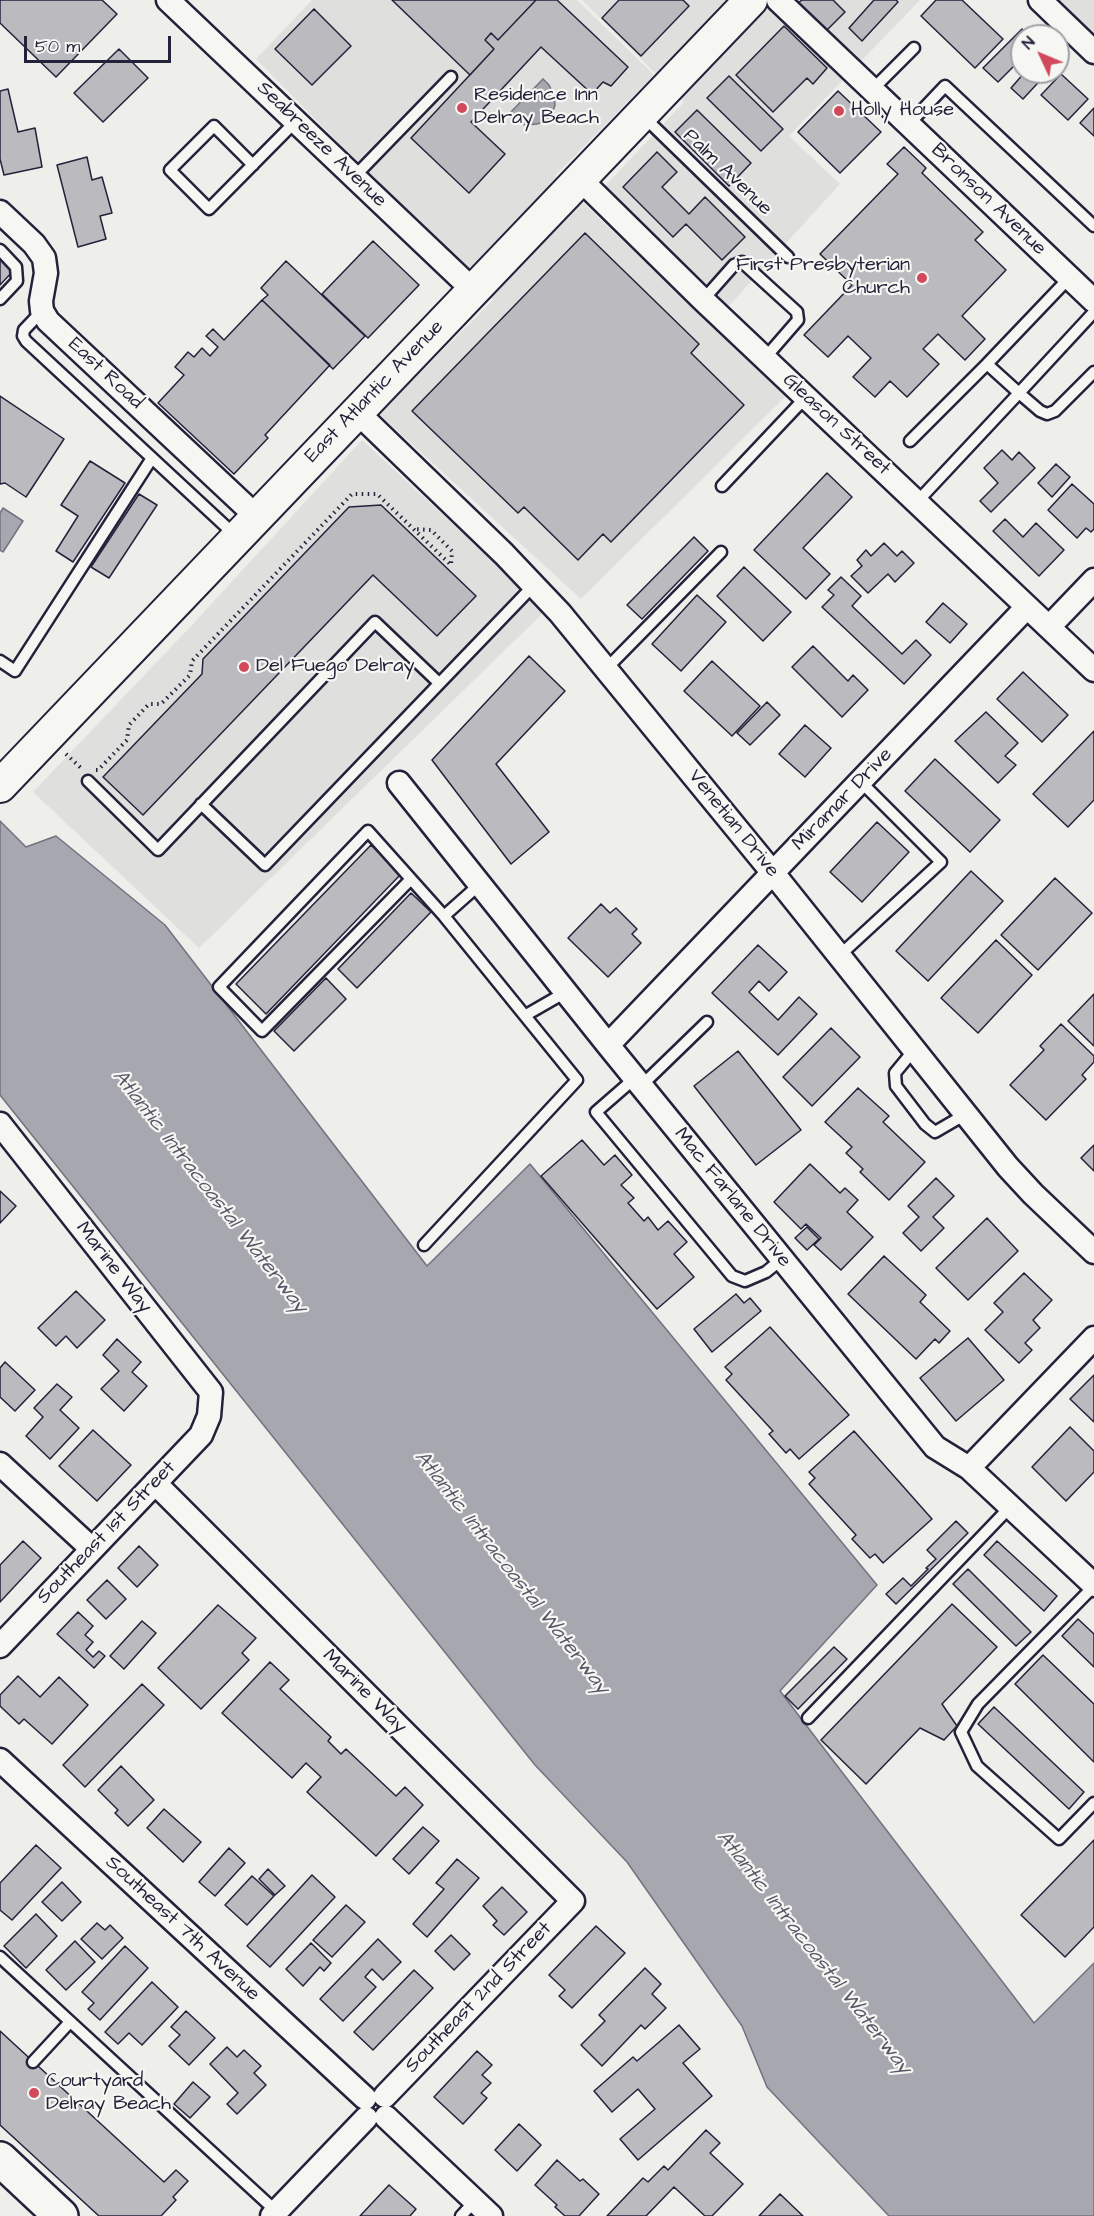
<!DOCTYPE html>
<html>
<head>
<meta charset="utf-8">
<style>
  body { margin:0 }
  #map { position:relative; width:1094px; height:2216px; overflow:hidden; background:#eeeeeb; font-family:"Architects Daughter",sans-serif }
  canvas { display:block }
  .north { position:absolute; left:1010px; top:24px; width:60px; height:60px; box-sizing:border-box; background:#f6f6f2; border:2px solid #a1a1a9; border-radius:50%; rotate:314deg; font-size:16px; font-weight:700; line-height:24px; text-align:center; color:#22223b }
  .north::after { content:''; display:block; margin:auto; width:21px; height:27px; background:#d1495b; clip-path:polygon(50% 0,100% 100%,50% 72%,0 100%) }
  .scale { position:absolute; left:24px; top:36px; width:147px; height:27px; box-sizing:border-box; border:3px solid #22223b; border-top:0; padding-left:8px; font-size:18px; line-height:21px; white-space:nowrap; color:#22223b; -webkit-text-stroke:4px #f6f6f2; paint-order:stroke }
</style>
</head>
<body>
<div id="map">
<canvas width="1094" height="2216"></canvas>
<div class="north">N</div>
<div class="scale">50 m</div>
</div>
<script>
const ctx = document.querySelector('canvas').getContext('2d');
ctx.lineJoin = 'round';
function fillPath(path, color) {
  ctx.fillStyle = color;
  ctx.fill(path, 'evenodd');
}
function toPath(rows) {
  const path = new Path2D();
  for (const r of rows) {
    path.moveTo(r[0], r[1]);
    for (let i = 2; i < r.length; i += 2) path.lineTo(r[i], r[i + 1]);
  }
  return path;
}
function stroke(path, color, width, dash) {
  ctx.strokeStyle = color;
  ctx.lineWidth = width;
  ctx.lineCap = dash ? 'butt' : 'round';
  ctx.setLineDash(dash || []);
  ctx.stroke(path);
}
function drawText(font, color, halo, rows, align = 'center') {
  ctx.font = font + ' "Architects Daughter",sans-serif';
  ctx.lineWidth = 4.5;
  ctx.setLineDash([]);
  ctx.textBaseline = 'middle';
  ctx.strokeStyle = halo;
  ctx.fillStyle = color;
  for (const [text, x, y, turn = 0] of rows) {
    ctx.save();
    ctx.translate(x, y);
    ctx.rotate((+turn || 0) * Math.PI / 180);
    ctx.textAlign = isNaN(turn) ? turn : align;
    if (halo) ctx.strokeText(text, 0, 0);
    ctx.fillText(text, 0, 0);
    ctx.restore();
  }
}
fillPath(toPath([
  [312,0,577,0,654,75,555,176,786,396,581,599,379,414,493,300,256,59],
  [582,0,920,0,789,136,840,184,728,307,603,188,684,102],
  [1048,0,1094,0,1094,42],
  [362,440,546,610,199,948,33,792,193,624]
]), '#dfdfde');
const water = toPath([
  [543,79,549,85,554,95,555,105,552,114,546,121,537,124,525,125,514,121,508,115,543,79],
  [3,508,23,521,3,552,0,550,0,513,3,508],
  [0,821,26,847,56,836,165,925,427,1266,530,1164,877,1585,780,1691,1034,2023,1094,1963,1094,2216,889,2216,767,2087,742,2026,627,1862,535,1765,0,1095,0,821]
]);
fillPath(water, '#a7a7af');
stroke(water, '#727281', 1.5);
const building = toPath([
  [0,0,102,0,117,14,56,77,0,23,0,0],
  [392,0,536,0,498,40,491,33,485,40,494,49,470,75,392,0],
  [536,0,557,0,628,67,611,86,603,82,592,94,541,47,471,122,505,154,469,193,411,138,494,49,485,40,491,33,498,40,536,0],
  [619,0,683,0,689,6,641,56,602,18,619,0],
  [802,0,833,0,845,12,826,31,798,3,802,0],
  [874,0,896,0,898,2,862,41,849,28,874,0],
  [936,0,962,0,1003,39,975,68,921,16,936,0],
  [314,9,351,46,312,85,275,49,314,9],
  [784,26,827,68,813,84,807,78,773,112,736,75,784,26],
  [1022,29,1029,36,1022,36,1022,58,998,82,983,68,1022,29],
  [119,49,148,78,103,122,74,93,119,49],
  [1025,72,1048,72,1023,99,1011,88,1025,72],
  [1061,74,1088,99,1068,120,1041,95,1061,74],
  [729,76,783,129,761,151,707,98,729,76],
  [8,89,18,132,35,128,42,167,4,175,0,159,0,91,8,89],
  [838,91,881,132,840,173,798,132,838,91],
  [1094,108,1094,136,1080,123,1094,108],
  [697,110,751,163,729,186,675,132,697,110],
  [904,147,926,168,922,173,983,232,975,240,1006,270,962,316,985,339,965,360,938,334,923,349,939,364,907,397,890,381,875,397,853,377,871,358,848,336,828,357,804,335,852,285,820,254,898,174,887,164,904,147],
  [657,152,677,172,662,187,689,214,705,197,745,237,722,260,686,224,673,237,623,187,657,152],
  [87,157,92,180,102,177,112,213,100,216,106,239,78,247,57,165,87,157],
  [585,233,699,344,691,353,744,405,611,542,603,534,578,560,524,507,518,513,412,411,585,233],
  [373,241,419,285,368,338,322,294,373,241],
  [0,259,13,271,0,285,0,259],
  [286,261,365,336,333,369,262,300,268,295,261,288,286,261],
  [262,300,330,365,265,435,268,438,234,474,158,403,184,375,175,367,188,352,194,357,202,348,210,356,218,347,206,336,213,329,224,340,262,300],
  [0,396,64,439,26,497,5,483,0,484,0,396],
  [1002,450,1012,460,1019,452,1035,468,991,512,980,501,998,483,984,468,1002,450],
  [90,461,125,483,73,562,56,551,78,516,61,505,90,461],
  [1056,464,1070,477,1052,497,1038,483,1056,464],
  [827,473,852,497,803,548,830,574,806,599,754,550,827,473],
  [1072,484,1094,504,1094,529,1091,532,1086,528,1077,538,1048,510,1072,484],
  [139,494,157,505,109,578,91,567,139,494],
  [381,505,476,596,437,636,373,575,143,815,103,777,202,674,203,659,349,507,381,505],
  [1005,519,1023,537,1036,523,1064,550,1039,576,993,531,1005,519],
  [694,537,708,551,642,619,627,605,694,537],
  [884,543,897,556,902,551,914,563,895,582,888,574,868,593,851,576,862,566,857,560,866,550,871,556,884,543],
  [744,567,791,612,763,641,717,596,744,567],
  [841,577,861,596,852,606,902,654,916,640,931,655,904,684,822,607,834,595,828,590,841,577],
  [697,595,726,622,681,671,652,644,697,595],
  [943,603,967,624,950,643,926,622,943,603],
  [813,646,848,681,853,675,868,690,842,717,792,667,813,646],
  [529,656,565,691,496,764,549,832,511,864,432,760,529,656],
  [712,661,760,706,732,736,684,691,712,661],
  [1023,672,1068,715,1042,742,997,699,1023,672],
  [767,702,780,715,750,745,737,733,767,702],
  [986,712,1018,743,1005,756,1016,765,998,783,955,741,986,712],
  [805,725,831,748,805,777,779,754,805,725],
  [1094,731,1094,800,1068,827,1033,794,1094,731],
  [935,759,1000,820,970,852,905,791,935,759],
  [877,822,909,852,862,902,830,872,877,822],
  [371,845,401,874,266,1014,236,984,371,845],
  [971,871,1003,901,928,981,896,951,971,871],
  [1055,878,1092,913,1038,970,1001,935,1055,878],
  [411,893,431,912,357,988,338,969,411,893],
  [601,904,610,913,616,908,637,929,632,934,641,943,608,977,568,938,601,904],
  [996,940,1032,975,978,1033,941,998,996,940],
  [758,945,787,972,769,991,759,981,749,992,778,1020,799,997,817,1014,778,1055,712,993,758,945],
  [326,978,346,999,294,1051,274,1031,326,978],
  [1094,994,1094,1046,1068,1021,1094,994],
  [1061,1024,1094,1056,1094,1062,1082,1075,1086,1079,1046,1120,1010,1085,1044,1050,1040,1046,1061,1024],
  [831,1028,860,1057,812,1106,783,1077,831,1028],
  [738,1051,801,1130,756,1165,694,1086,738,1051],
  [858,1088,889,1116,883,1122,925,1162,889,1200,860,1172,863,1169,846,1153,852,1147,825,1122,858,1088],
  [582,1140,604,1165,615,1155,632,1175,621,1185,634,1198,628,1203,644,1221,648,1217,658,1230,668,1221,687,1242,674,1254,694,1277,657,1309,541,1176,582,1140],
  [1094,1145,1094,1171,1081,1158,1094,1145],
  [810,1164,840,1193,845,1188,858,1200,847,1212,873,1237,841,1270,814,1245,821,1238,806,1224,801,1229,774,1202,810,1164],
  [936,1178,954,1196,933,1217,944,1228,921,1251,903,1233,919,1217,908,1206,936,1178],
  [0,1191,16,1206,0,1223,0,1191],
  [987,1218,1018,1251,968,1300,936,1268,987,1218],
  [807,1227,819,1239,807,1250,795,1238,807,1227],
  [884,1256,926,1295,920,1302,950,1331,939,1343,935,1339,916,1359,848,1294,884,1256],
  [1024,1273,1052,1300,1033,1320,1040,1328,1025,1343,1032,1350,1019,1363,985,1330,1003,1312,994,1303,1024,1273],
  [76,1291,105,1320,77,1348,66,1336,56,1346,38,1328,76,1291],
  [736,1294,744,1303,750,1298,761,1311,712,1352,694,1329,736,1294],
  [770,1327,849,1415,799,1459,790,1449,786,1453,769,1434,773,1431,726,1380,732,1374,725,1367,770,1327],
  [968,1338,1004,1380,956,1421,920,1378,968,1338],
  [117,1339,141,1362,132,1372,147,1386,124,1411,101,1389,119,1371,103,1355,117,1339],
  [5,1362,35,1390,15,1411,0,1397,0,1368,5,1362],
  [1094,1375,1094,1422,1070,1399,1094,1375],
  [57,1384,72,1397,60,1410,79,1428,50,1459,26,1436,43,1417,34,1408,57,1384],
  [1070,1427,1094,1451,1094,1472,1066,1501,1032,1467,1070,1427],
  [93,1430,131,1465,97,1501,59,1466,93,1430],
  [854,1431,932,1519,883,1563,875,1554,870,1558,852,1539,856,1535,809,1484,815,1478,809,1472,854,1431],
  [956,1521,968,1533,896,1604,886,1594,903,1578,911,1586,928,1569,926,1568,936,1559,927,1550,956,1521],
  [23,1541,41,1558,0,1602,0,1565,23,1541],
  [997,1541,1057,1596,1044,1611,984,1555,997,1541],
  [139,1546,158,1565,137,1587,118,1568,139,1546],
  [968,1569,1031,1632,1016,1646,953,1584,968,1569],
  [107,1580,126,1599,106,1619,87,1600,107,1580],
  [952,1604,997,1647,942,1704,957,1726,944,1740,920,1728,866,1784,821,1740,952,1604],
  [218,1605,256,1638,242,1653,249,1660,201,1709,158,1668,218,1605],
  [78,1612,93,1626,85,1635,93,1642,86,1650,93,1657,99,1651,105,1656,94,1668,57,1634,78,1612],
  [1078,1619,1094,1634,1094,1667,1062,1636,1078,1619],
  [142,1621,156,1633,124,1669,110,1656,142,1621],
  [834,1647,847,1659,798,1709,785,1696,834,1647],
  [1043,1655,1094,1704,1094,1762,1015,1684,1043,1655],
  [270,1662,289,1680,280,1689,331,1737,328,1741,341,1754,346,1749,396,1796,405,1787,423,1805,376,1856,307,1792,321,1777,306,1763,292,1778,222,1713,270,1662],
  [18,1676,40,1697,59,1677,88,1705,52,1744,24,1719,19,1724,0,1706,0,1695,18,1676],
  [142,1684,164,1705,85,1787,63,1765,142,1684],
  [994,1707,1084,1792,1069,1809,978,1724,994,1707],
  [121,1766,154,1800,128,1826,115,1813,118,1810,98,1790,121,1766],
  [164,1809,201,1842,183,1862,147,1828,164,1809],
  [423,1827,439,1841,409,1874,393,1859,423,1827],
  [1094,1840,1094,1927,1065,1957,1021,1915,1094,1840],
  [36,1845,61,1868,12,1920,0,1910,0,1883,36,1845],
  [229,1848,245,1863,215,1896,199,1882,229,1848],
  [457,1859,479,1878,427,1937,413,1924,444,1889,436,1883,457,1859],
  [268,1869,285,1886,275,1895,259,1879,268,1869],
  [312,1875,335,1897,270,1967,247,1946,312,1875],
  [252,1876,274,1896,247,1925,225,1905,252,1876],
  [62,1882,81,1902,62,1921,42,1902,62,1882],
  [502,1887,527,1912,504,1935,493,1925,497,1921,483,1906,502,1887],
  [346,1905,365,1922,332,1957,313,1940,346,1905],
  [36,1914,57,1936,26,1968,4,1946,36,1914],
  [97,1923,105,1930,110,1925,123,1938,102,1959,81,1939,97,1923],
  [596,1926,625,1953,572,2008,559,1996,565,1990,549,1975,596,1926],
  [451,1935,470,1954,454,1970,435,1951,451,1935],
  [378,1939,401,1962,383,1980,372,1969,365,1977,376,1987,343,2021,320,1999,378,1939],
  [75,1941,95,1962,66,1990,46,1970,75,1941],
  [311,1943,331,1963,324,1971,320,1967,303,1986,286,1969,311,1943],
  [125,1946,148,1968,100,2020,88,2009,94,2003,82,1992,125,1946],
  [645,1968,661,1984,652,1994,666,2008,645,2029,641,2025,602,2066,581,2045,605,2021,599,2015,645,1968],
  [414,1970,433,1988,373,2050,354,2032,414,1970],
  [152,1982,178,2007,142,2045,129,2033,118,2044,105,2032,152,1982],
  [186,2011,215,2038,189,2065,169,2046,180,2035,171,2027,186,2011],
  [679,2025,700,2049,683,2063,712,2096,638,2160,620,2139,655,2109,638,2089,612,2112,594,2091,633,2057,637,2061,679,2025],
  [0,2031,164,2182,176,2170,188,2181,173,2197,176,2200,161,2216,99,2216,0,2125,0,2031],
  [227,2047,237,2057,244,2050,261,2066,254,2073,266,2085,237,2114,227,2104,238,2093,210,2064,227,2047],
  [477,2051,492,2065,482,2075,491,2083,481,2093,487,2098,463,2124,434,2097,477,2051],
  [193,2082,210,2097,190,2118,174,2104,193,2082],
  [519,2124,541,2145,517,2171,495,2150,519,2124],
  [706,2130,720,2143,710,2153,743,2184,712,2216,705,2216,674,2187,646,2216,607,2216,643,2178,648,2182,664,2166,668,2170,706,2130],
  [557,2160,580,2181,583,2179,599,2194,579,2216,565,2216,555,2207,557,2205,535,2185,557,2160],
  [389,2185,416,2209,410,2216,360,2216,389,2185],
  [780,2194,803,2216,759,2216,780,2194]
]);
fillPath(building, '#bbbbbf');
stroke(building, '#22223b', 1.5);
const service = toPath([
  [872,90,914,48],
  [644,117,788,257],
  [909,124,945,86,1094,226],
  [253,165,214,126,170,170,209,209,296,121],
  [354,177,451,77],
  [0,250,16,267,17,281,0,299],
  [703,300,734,265,742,262,797,312,798,320,765,358],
  [42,311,24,330,23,336,26,341,236,536],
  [1094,312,1019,393,1040,411,1047,414,1055,411,1094,372],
  [910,441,987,364],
  [722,486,806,397],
  [917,502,1019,393,987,364,1070,277],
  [0,661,15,671,152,458],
  [607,668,721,552],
  [88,781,158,850,375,622,439,683],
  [201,804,265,865,534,585],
  [411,879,262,1031,219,987,368,831,444,916,577,1080,424,1245],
  [444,916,480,884],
  [839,956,941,862,860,781],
  [526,1015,566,992],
  [914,1050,895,1073,896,1086,925,1124,935,1132,966,1114],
  [635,1078,596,1112,732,1276,745,1281,766,1272,782,1259],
  [641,1086,707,1022],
  [1094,1586,978,1704,961,1732,977,1766,1059,1839,1094,1803],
  [808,1718,1010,1507],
  [0,1957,278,2213],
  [33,2062,70,2022],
  [461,2216,475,2201]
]);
const minor = toPath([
  [168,0,473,290],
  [778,0,1094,301],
  [1040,0,1094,52],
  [580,179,703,300,1094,670],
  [0,212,34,244,44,258,46,273,41,301,42,311,48,321,256,516],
  [356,411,504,554,560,613,773,873,1008,1167,1033,1194,1094,1252],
  [1049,627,1094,580],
  [399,783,608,1045,935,1447,969,1468,1094,1585],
  [608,1045,1027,607],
  [0,1124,211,1392,209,1416,201,1435,0,1646],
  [0,1464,92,1549],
  [969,1468,1094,1338],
  [155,1483,573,1901,385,2096],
  [0,1760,365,2098],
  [386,2117,491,2216],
  [272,2216,366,2118]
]);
const secondary = toPath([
  [0,786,751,0]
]);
const primary = toPath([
  [0,2159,61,2216]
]);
stroke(service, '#22223b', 15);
stroke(minor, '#22223b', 27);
stroke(secondary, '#22223b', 36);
stroke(primary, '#22223b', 38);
stroke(toPath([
  [66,754,82,769],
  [96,770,98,770,127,740,129,725,149,704,161,704,190,675,192,661,352,494,377,494,451,565,452,551,431,530,413,529]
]), '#22223b', 4, [1.5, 4.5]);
stroke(service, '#f6f6f2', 10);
stroke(minor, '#f6f6f2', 22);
stroke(secondary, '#f6f6f2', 32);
stroke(primary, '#f6f6f2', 33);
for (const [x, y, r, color] of [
  [462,108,6,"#d1495b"],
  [839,111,6,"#d1495b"],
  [922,278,6,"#d1495b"],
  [244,667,6,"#d1495b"],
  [34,2093,6,"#d1495b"]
]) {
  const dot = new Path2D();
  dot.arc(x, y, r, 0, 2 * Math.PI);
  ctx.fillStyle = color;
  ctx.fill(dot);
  stroke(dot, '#f6f6f2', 2);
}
drawText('20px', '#22223b', '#f6f6f2', [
  ["Residence Inn",474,96],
  ["Delray Beach",474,119],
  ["Holly House",851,111],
  ["First Presbyterian",910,266,"right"],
  ["Church",910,289,"right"],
  ["Del Fuego Delray",256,667],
  ["Courtyard",46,2082],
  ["Delray Beach",46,2105]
], 'left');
drawText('20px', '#22223b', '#f6f6f2', [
  ["Seabreeze Avenue",321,145,44],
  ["Palm Avenue",727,173,44],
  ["Bronson Avenue",988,200,44],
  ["East Road",105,374,43],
  ["East Atlantic Avenue",375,392,-46],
  ["Gleason Street",836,425,43],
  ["Miramar Drive",843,800,-46],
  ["Venetian Drive",733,824,51],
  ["Mac Farlane Drive",732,1198,51],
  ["Marine Way",113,1268,52],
  ["Southeast 1st Street",107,1533,-46],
  ["Marine Way",364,1692,45],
  ["Southeast 7th Avenue",182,1929,43],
  ["Southeast 2nd Street",479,1998,-46]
]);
drawText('italic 21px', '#575769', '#f6f6f2', [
  ["Atlantic Intracoastal Waterway",209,1192,52],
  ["Atlantic Intracoastal Waterway",511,1573,52],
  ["Atlantic Intracoastal Waterway",813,1953,52]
]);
</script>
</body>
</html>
